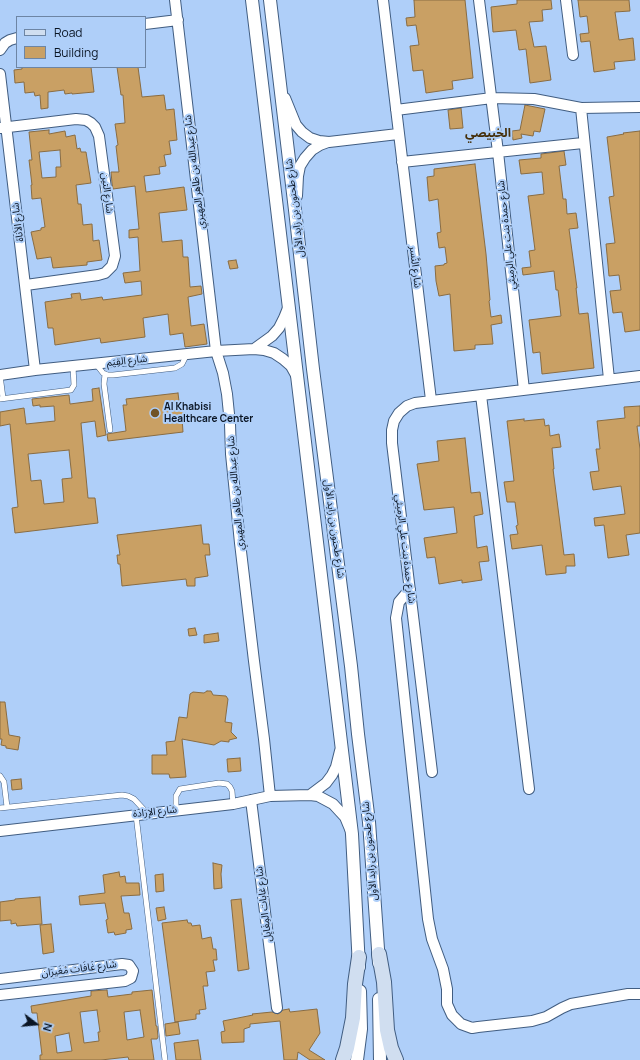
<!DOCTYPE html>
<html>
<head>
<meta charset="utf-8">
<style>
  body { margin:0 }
  #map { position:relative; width:640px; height:1060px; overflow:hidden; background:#afcff9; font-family:Manrope,sans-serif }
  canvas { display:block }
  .legend { position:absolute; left:16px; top:16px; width:130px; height:52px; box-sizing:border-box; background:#afcff9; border:1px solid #6d85a4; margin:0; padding:5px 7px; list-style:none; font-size:12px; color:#0a1524 }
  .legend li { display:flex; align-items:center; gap:8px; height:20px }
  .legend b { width:20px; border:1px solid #6d85a4 }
  .north { position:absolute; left:16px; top:1004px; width:40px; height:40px; -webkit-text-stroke:3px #afcff9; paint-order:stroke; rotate:106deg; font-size:11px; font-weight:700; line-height:16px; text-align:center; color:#0a1524 }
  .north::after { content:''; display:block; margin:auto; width:14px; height:18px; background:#0a1524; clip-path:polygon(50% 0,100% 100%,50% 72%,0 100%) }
</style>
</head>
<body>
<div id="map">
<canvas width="640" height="1060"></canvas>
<ul class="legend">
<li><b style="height:5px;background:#d0def0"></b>Road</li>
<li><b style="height:11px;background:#c9a064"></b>Building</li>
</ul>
<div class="north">N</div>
</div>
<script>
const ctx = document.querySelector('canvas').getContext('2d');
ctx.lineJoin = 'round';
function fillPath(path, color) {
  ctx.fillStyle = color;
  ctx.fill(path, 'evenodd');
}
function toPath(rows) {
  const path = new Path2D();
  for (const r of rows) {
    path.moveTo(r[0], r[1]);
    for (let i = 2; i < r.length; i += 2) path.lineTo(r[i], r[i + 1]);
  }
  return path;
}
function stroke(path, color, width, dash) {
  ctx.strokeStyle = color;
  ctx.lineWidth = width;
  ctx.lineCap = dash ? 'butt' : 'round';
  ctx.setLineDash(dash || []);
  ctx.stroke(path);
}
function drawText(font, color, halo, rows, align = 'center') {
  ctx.font = font + ' Manrope,"Noto Sans Arabic",sans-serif';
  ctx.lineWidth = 4;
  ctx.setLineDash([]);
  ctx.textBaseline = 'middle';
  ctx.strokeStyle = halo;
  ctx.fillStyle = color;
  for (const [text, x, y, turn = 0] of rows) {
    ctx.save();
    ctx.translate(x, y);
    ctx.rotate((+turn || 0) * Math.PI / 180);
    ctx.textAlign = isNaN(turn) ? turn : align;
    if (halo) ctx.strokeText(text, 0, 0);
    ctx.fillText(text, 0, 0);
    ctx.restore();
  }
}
const building = toPath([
  [414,0,465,0,473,78,452,81,453,89,426,93,423,70,413,71,410,46,419,45,416,25,407,26,406,18,415,17,414,0],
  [517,0,551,0,552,9,542,10,543,21,529,22,534,47,546,46,551,80,530,83,526,49,519,50,516,30,493,32,491,7,517,4,517,0],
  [578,0,629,0,630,11,615,12,619,40,633,38,635,60,614,62,615,69,594,72,590,41,581,42,580,34,589,33,587,16,580,17,578,0],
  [22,67,91,67,94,92,72,94,72,93,65,94,64,90,48,92,48,108,41,109,40,95,35,96,34,92,25,93,24,82,15,83,14,70,22,69,22,67],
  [117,67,138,67,142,97,164,95,166,110,174,109,177,140,169,141,171,154,164,155,166,166,159,167,160,174,144,176,146,192,184,187,187,210,159,213,162,242,182,240,183,257,188,257,190,287,201,286,202,294,188,297,191,326,204,324,207,344,185,347,183,333,170,335,168,314,143,318,145,337,101,343,100,338,55,345,53,328,48,328,45,302,72,298,71,294,80,293,81,300,102,297,103,300,142,295,141,281,125,283,123,273,140,271,138,237,129,238,129,230,139,229,135,186,113,189,112,183,111,172,119,172,116,146,118,145,115,124,125,123,123,95,121,95,117,67],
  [525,105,545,109,540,132,534,131,533,136,521,134,522,138,513,140,512,131,520,130,525,105],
  [461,108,463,128,450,129,448,110,461,108],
  [49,130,49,134,65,131,66,137,75,135,77,149,80,148,81,152,86,152,91,183,76,185,78,204,81,204,83,225,92,224,93,241,99,240,102,260,87,262,87,265,53,268,51,257,37,259,31,232,41,230,41,228,45,227,41,198,32,199,31,185,32,185,29,160,32,160,29,132,49,130],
  [60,150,61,167,56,167,56,177,42,178,39,152,60,150],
  [640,131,640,330,625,332,622,312,613,313,610,291,621,290,619,275,609,276,608,265,606,244,615,243,609,197,614,196,607,137,624,134,623,133,640,131],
  [564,151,566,165,559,166,563,199,566,199,567,214,576,213,578,228,569,229,577,288,576,288,579,314,588,313,594,368,542,374,540,352,533,353,529,320,561,316,558,290,556,290,554,271,523,275,522,268,531,267,529,251,535,250,528,196,544,194,542,172,521,174,519,160,541,158,541,154,564,151],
  [475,164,486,254,490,300,489,301,491,317,501,315,502,323,491,325,493,344,475,345,475,349,454,351,450,294,439,296,436,281,435,266,444,265,444,264,447,263,445,247,439,248,437,233,441,232,438,199,429,201,427,177,434,176,434,169,475,164],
  [236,260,238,268,230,269,228,261,236,260],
  [99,388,106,435,97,437,95,421,81,423,88,498,95,498,98,523,15,533,12,508,18,507,10,424,0,426,0,412,24,408,26,424,55,421,54,406,40,407,40,405,33,406,32,399,69,395,70,404,93,401,92,389,99,388],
  [69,450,72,478,62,479,64,502,44,504,41,480,31,481,28,454,69,450],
  [178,393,180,409,184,408,186,417,182,418,183,432,108,441,107,434,126,431,123,405,127,405,126,399,178,393],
  [640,406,640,426,637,426,640,449,640,533,626,535,629,555,608,558,604,525,595,526,594,518,625,514,621,486,593,490,590,472,599,471,596,449,600,449,597,421,625,418,624,407,640,406],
  [524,419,524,421,544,419,545,426,549,425,550,436,559,434,561,447,552,448,554,469,553,469,564,555,574,554,575,566,566,566,566,573,546,575,542,545,512,549,510,535,518,534,516,526,518,525,515,502,507,502,504,482,514,481,507,421,524,419],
  [465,438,471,493,480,492,483,514,474,516,477,548,487,546,489,561,479,562,482,580,462,583,462,580,439,584,435,557,427,558,424,538,457,533,454,507,424,510,417,464,439,461,437,441,465,438],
  [201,525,203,544,209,544,210,555,205,555,208,576,195,578,195,586,187,586,186,579,122,586,120,564,118,564,117,555,120,555,117,535,201,525],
  [195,628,197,635,189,636,188,629,195,628],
  [218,633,219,641,204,643,204,635,218,633],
  [207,691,211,691,213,695,226,696,228,699,225,722,232,723,231,732,237,738,229,740,229,742,221,741,214,745,182,739,186,777,170,778,169,774,152,774,152,755,167,755,166,742,175,741,179,717,187,718,190,694,193,692,204,693,207,691],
  [0,702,5,702,9,735,20,737,18,750,6,748,6,746,1,745,2,739,0,739,0,702],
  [240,758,241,771,228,772,227,759,240,758],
  [21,779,22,789,12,790,11,780,21,779],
  [213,863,222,865,221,874,222,888,214,889,213,863],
  [119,872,120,877,125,876,126,883,139,883,140,895,121,896,124,913,129,913,132,929,126,930,126,933,115,935,114,932,108,933,106,920,108,919,105,903,80,905,79,896,105,893,103,875,119,872],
  [163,874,164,891,156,892,155,875,163,874],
  [40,897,42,924,17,926,16,923,11,924,11,920,0,921,0,902,15,900,15,899,40,897],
  [241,899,249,969,238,971,231,900,241,899],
  [164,907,166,919,158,921,156,908,164,907],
  [187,920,188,923,191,923,192,926,200,925,202,939,211,937,213,949,216,949,217,960,213,960,215,971,206,972,208,986,203,986,206,1009,199,1010,200,1014,196,1014,196,1019,175,1022,162,923,187,920],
  [51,924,54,952,43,954,40,925,51,924],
  [107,990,108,997,132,994,132,992,152,990,156,1026,157,1026,158,1037,157,1039,151,1039,154,1060,129,1060,128,1057,101,1060,40,1060,40,1055,42,1055,37,1013,32,1013,31,1006,91,996,91,991,107,990],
  [97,1010,100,1032,98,1032,99,1041,84,1043,80,1012,97,1010],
  [140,1010,144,1037,127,1040,124,1012,140,1010],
  [69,1033,72,1051,57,1053,55,1036,69,1033],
  [289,1009,290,1012,317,1009,320,1033,309,1050,325,1060,310,1060,298,1052,297,1060,284,1060,280,1021,250,1024,250,1027,244,1029,244,1042,222,1043,221,1032,225,1031,223,1021,253,1015,252,1014,272,1012,278,1014,283,1010,289,1009],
  [178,1022,180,1034,166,1036,165,1024,178,1022],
  [198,1040,201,1060,176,1060,174,1043,198,1040]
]);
fillPath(building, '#c9a064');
stroke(building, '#896c42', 1);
const service = toPath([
  [96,364,103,373,108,375,113,375,175,368,182,364,187,354],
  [105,374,104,384,110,430],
  [0,375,3,398],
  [0,399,71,390,74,385,73,367],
  [0,776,4,782,7,807],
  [0,808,122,795,128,796,134,799,147,813],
  [176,810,176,796,180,789,219,783,227,784,230,787,232,791,233,804],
  [136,815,165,1060]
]);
const minor = toPath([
  [175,0,216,351,223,373,227,394,230,424,231,454,240,543,254,661,264,739,270,796],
  [383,0,431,400],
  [479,0,498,152,524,390],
  [566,0,573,55],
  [145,24,178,20],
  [0,50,5,43,10,40,17,38],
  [0,74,35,370],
  [285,98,296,125,302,132,310,138,319,141,329,142,398,134],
  [581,108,609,379],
  [396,110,492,98,534,99,581,108,640,107],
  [0,128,76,119,86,120,91,123,95,127,99,136,115,256,112,266,105,273,98,275,26,285],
  [402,162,583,143],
  [297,196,298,176,300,166,305,158,312,150,320,145,328,142],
  [254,349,272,336,279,328,284,318,288,308],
  [0,375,35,370,216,351,254,349,264,350,274,353,283,359,291,366,296,375],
  [481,395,529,789],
  [410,589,399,602,396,618,428,919,432,939,443,969,447,989,447,1004,452,1015,461,1024,472,1028,478,1027,532,1021,546,1017,562,1008,571,1004,628,994,640,994],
  [432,772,392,443,392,430,394,421,399,413,407,406,415,403,640,376],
  [310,795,326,783,332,775,336,767,340,751],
  [251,800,277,1008],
  [0,831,233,804,270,796,310,795,318,796,333,804,345,817,350,829],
  [0,979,122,964,129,965,133,971,131,978,125,981,0,995]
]);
const tertiary = toPath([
  [252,0,352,834,359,967],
  [270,0,295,210,313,369,351,666,358,734,369,822,379,963],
  [379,999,380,1060],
  [357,1060,361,1029,360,991]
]);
const secondary = toPath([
  [379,954,384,982,387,1030,391,1048,396,1060],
  [343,1060,347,1048,353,1018,355,984,359,957]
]);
stroke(service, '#415d81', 6);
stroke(minor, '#415d81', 12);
stroke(tertiary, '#415d81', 14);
stroke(secondary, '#415d81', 16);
stroke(service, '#fff', 5);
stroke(minor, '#fff', 10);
stroke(tertiary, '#fff', 12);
stroke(secondary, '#d0def0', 14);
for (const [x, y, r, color] of [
  [155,413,5,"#705326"]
]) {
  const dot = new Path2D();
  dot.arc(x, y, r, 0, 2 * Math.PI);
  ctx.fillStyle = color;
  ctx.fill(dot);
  stroke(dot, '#afcff9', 1.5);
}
drawText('10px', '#0a1524', '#afcff9', [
  ["شارع عبدالله بن ظاهر المهيري",195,172,-97],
  ["شارع التين",107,193,83],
  ["شارع طحنون بن زايد الأول",295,208,-97],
  ["شارع الأناة",18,222,-97],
  ["شارع حمدة بنت علي الرميثي",507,235,-96],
  ["شارع النَّسر",415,267,83],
  ["شارع القِيَم",127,361,-6],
  ["شارع عبدالله بن ظاهر المهيري",236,493,-95],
  ["شارع طحنون بن زايد الأول",334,529,82],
  ["شارع حمدة بنت علي الرميثي",405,549,83],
  ["شارع الإرَادة",155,812,-6],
  ["شارع طحنون بن زايد الأول",370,851,-95],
  ["شارع غابات المِغَايِل",264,904,-97],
  ["شارع غَافَات مْغَيرَان",79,969,-7]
]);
drawText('bold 10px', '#0a1524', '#afcff9', [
  ["Al Khabisi",164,407],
  ["Healthcare Center",164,419]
], 'left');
drawText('bold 12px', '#452f0a', '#afcff9', [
  ["الخبيصي",488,134]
]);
</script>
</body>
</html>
